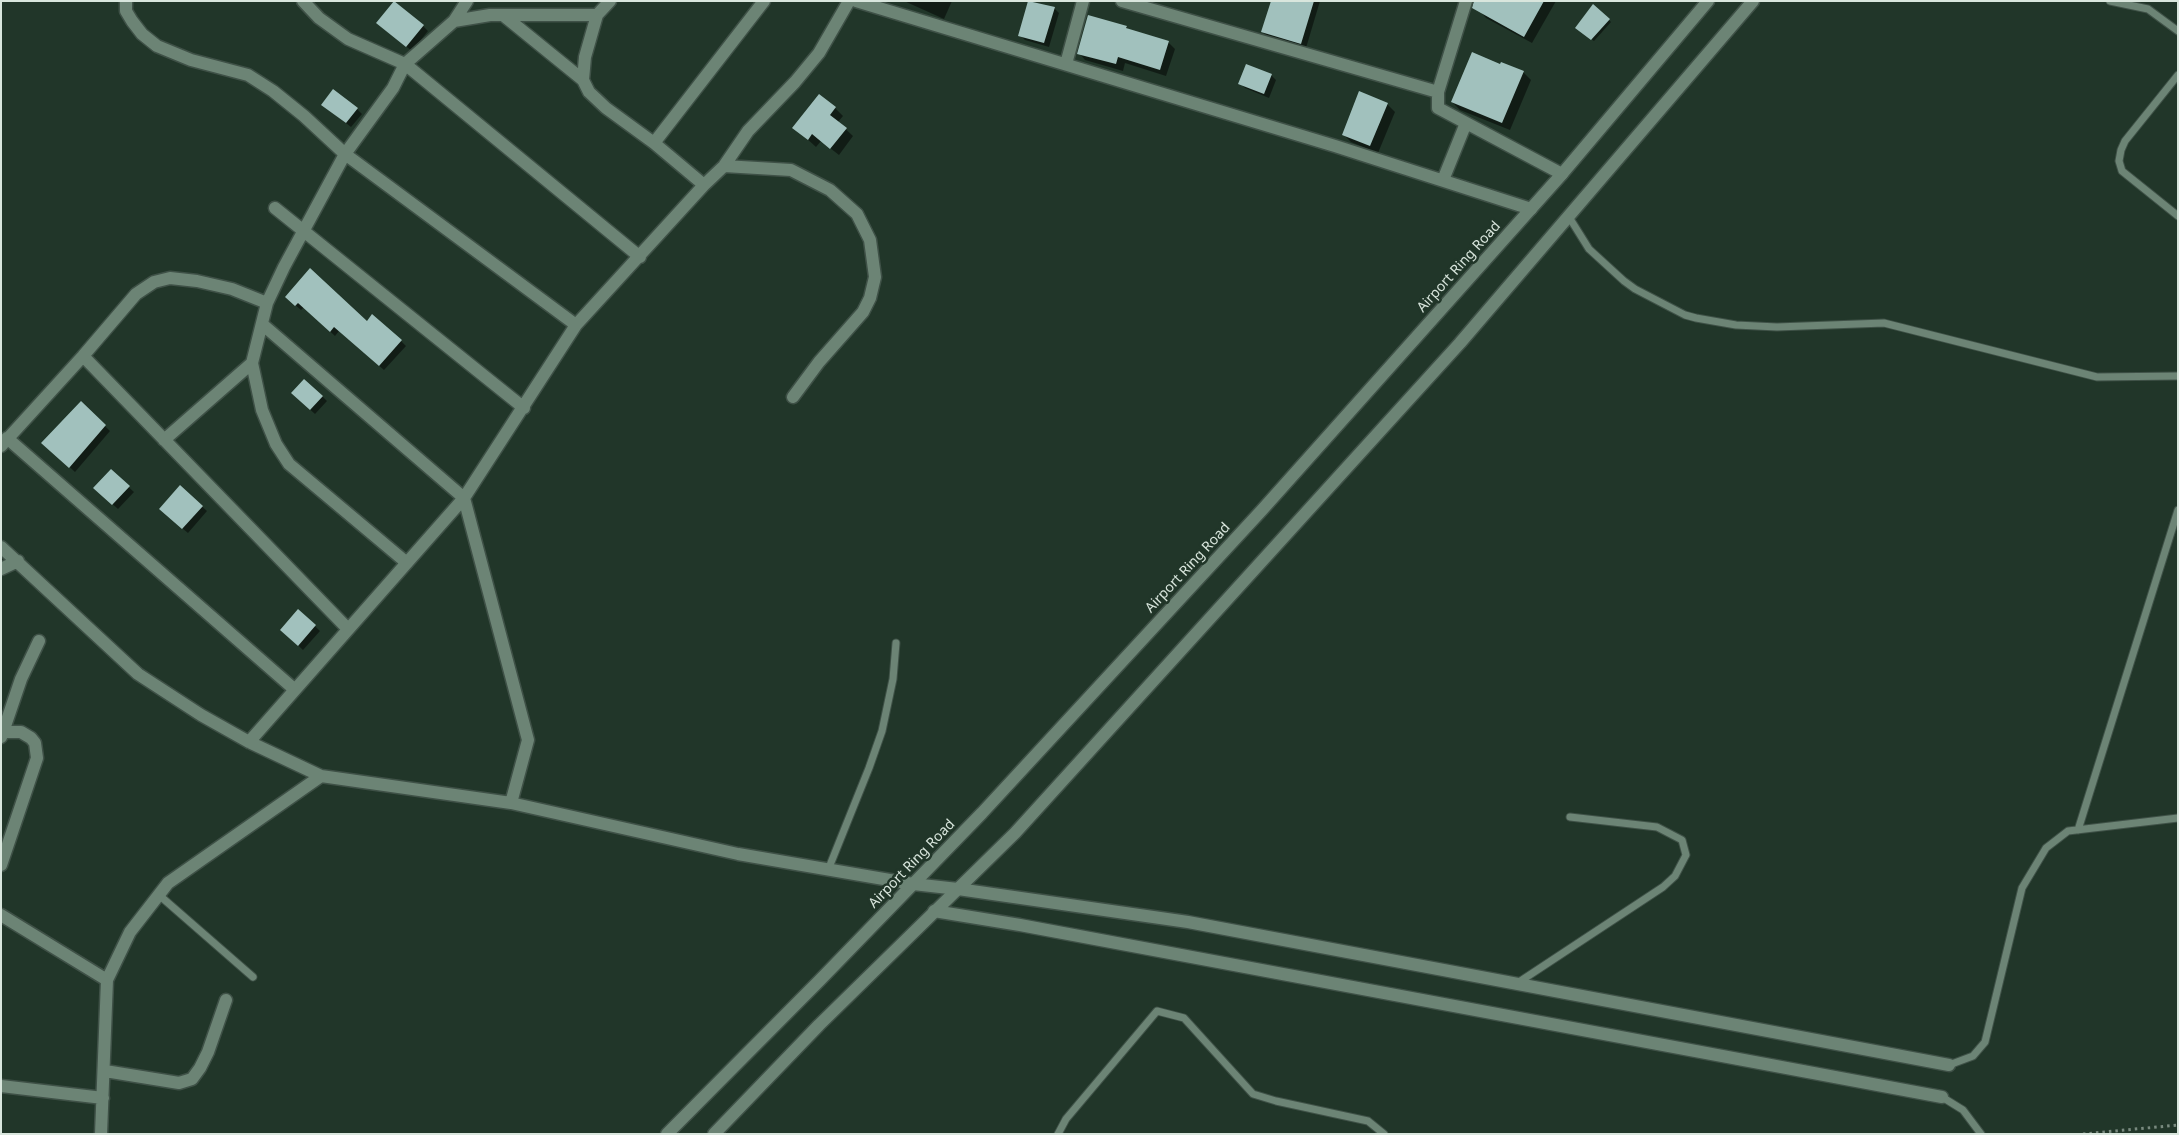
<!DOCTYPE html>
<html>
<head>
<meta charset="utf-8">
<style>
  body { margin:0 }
  #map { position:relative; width:2179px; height:1135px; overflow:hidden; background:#213629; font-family:"Noto Sans",sans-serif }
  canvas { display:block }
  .frame { position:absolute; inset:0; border:2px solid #d9e6dd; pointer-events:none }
</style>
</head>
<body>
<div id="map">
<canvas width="2179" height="1135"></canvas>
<div class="frame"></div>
</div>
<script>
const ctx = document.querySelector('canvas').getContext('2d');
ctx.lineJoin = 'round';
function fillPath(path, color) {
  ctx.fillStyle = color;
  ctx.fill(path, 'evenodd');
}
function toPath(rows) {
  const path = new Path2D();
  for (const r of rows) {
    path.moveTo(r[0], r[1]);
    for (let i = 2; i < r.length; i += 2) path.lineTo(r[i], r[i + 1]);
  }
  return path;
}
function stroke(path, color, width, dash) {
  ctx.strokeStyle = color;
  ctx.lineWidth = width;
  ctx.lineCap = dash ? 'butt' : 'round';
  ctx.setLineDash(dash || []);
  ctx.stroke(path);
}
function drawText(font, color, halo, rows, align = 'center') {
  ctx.font = font + ' "Noto Sans",sans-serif';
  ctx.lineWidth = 5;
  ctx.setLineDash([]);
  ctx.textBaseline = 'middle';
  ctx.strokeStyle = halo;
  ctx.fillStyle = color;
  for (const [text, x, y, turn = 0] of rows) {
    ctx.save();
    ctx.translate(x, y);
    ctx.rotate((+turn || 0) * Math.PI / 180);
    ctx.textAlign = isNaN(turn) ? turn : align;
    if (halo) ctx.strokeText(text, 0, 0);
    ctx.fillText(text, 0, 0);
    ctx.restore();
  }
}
fillPath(toPath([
  [904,1,952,1,944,19],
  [1272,1,1320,1,1306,48,1267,36,1263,32],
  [1483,1,1556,1,1532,43,1486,18,1479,10],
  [1594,6,1611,22,1594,41,1579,30],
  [1054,8,1059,13,1049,47,1025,40,1020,35],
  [423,26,428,31,412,51,383,28],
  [1126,27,1129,30,1168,42,1175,49,1166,76,1125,63,1123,71,1085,60,1079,53],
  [1501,66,1523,72,1531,80,1510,130,1460,110,1452,102],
  [1271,75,1276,80,1269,98,1245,88,1240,83],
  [1387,104,1395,112,1378,153,1351,142,1343,134],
  [835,108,843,116,838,122,853,136,839,155,821,141,816,147,794,127],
  [328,109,357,109,362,114,351,127],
  [286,297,367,323,401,341,406,346,384,370,339,331,335,336,304,307,301,310],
  [322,396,327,401,315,414,297,398],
  [81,403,110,431,75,472,48,447],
  [111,471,134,492,118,509,100,493],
  [180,487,207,511,188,533,165,514],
  [298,610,320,631,303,650,286,634]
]), '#0007');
fillPath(toPath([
  [394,1,424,25,406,47,376,23],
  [1028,1,1055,7,1044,43,1018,36],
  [1271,1,1314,1,1301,44,1261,32],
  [1474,1,1544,1,1524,37,1472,8],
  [1593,4,1610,19,1591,40,1575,28],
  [1088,15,1127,26,1126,28,1169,41,1160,70,1118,57,1116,64,1077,54],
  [1472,52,1500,64,1501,62,1524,71,1502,123,1451,102],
  [1246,64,1272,74,1264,94,1238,84],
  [333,89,358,108,346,123,321,105],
  [1359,91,1388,103,1370,146,1342,135],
  [819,94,836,107,830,115,847,128,830,149,812,134,808,140,792,128],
  [310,268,367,321,372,314,402,340,379,366,334,327,330,332,298,303,295,306,285,297],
  [304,379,323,396,310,410,291,393],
  [81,401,106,425,69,468,41,443],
  [111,469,130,486,112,505,93,488],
  [180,485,203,506,182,529,159,509],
  [298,609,316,625,298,646,280,630]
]), '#a1c1bd');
const service = toPath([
  [2110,1,2148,9,2178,31],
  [2178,75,2125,141,2121,150,2119,161,2122,171,2178,216],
  [1569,217,1589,249,1624,281,1635,289,1685,315,1696,318,1736,325,1777,327,1884,323,2097,377,2178,376],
  [2078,830,2178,510],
  [828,870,869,768,882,731,893,679,896,643],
  [159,895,253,977],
  [1516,984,1663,887,1675,876,1686,855,1682,840,1657,827,1570,817],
  [1949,1065,1973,1056,1985,1042,2022,888,2046,848,2068,831,2178,818],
  [1942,1097,1963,1110,1981,1134],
  [1058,1134,1066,1119,1157,1011,1184,1018,1253,1094,1276,1101,1368,1121,1384,1134]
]);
const minor = toPath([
  [126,1,126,11,132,21,142,34,157,46,191,60,248,75,273,91,304,116,345,154,576,325],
  [303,1,319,18,348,39,405,64,640,257],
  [856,1,1335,146,1531,209],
  [1122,1,1438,92],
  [1466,1,1438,92,1438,108,1562,174],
  [503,15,583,80],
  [597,15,585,57,583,80,589,92,606,108,654,143,704,185],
  [454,21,490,15,597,15,610,1],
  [1066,64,1083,1],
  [654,143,764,1],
  [724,166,791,170,830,190,857,214,870,240,875,277,870,298,863,312,819,362,793,397],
  [1443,180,1466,123],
  [275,208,524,408],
  [262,324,464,498,528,740,511,803],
  [83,356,348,629],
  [7,438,294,689],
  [164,440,252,363],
  [1,446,83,356,136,294,154,282,170,278,197,281,232,289,267,303],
  [1,547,138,674,201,715,249,742,321,776,511,803,738,854,913,884,958,889,1188,922,1949,1065],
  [407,563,289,464,276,444,262,410,252,363,267,303,284,267,345,154,393,88,405,64,454,21,467,1],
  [1,569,18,561],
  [3,732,21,679,39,641],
  [1,737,3,732,21,732,31,738,35,743,37,758,1,865],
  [249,742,464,498,576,325,704,185,724,166,748,131,795,82,819,53,849,1],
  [934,911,1020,925,1942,1097],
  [1,915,107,980],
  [105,1071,179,1083,192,1079,200,1068,208,1052,226,1000],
  [1,1086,103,1098],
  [101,1134,107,980,130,932,168,883,321,776]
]);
const secondary = toPath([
  [667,1134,820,980,982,813,1262,510,1562,174,1708,1],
  [714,1134,819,1025,1015,833,1460,343,1753,1]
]);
stroke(service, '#3f5147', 9);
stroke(minor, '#3f5147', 15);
stroke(secondary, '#3f5147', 15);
stroke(toPath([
  [2083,1134,2178,1125]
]), '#798a7f', 3, [2.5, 4]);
stroke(service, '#6c8475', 7);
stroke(minor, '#6c8475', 12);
stroke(secondary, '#6c8475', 12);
drawText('14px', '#d9e6dd', '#213629', [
  ["Airport Ring Road",1459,267,-48],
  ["Airport Ring Road",1188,568,-47],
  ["Airport Ring Road",912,864,-46]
]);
</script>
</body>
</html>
